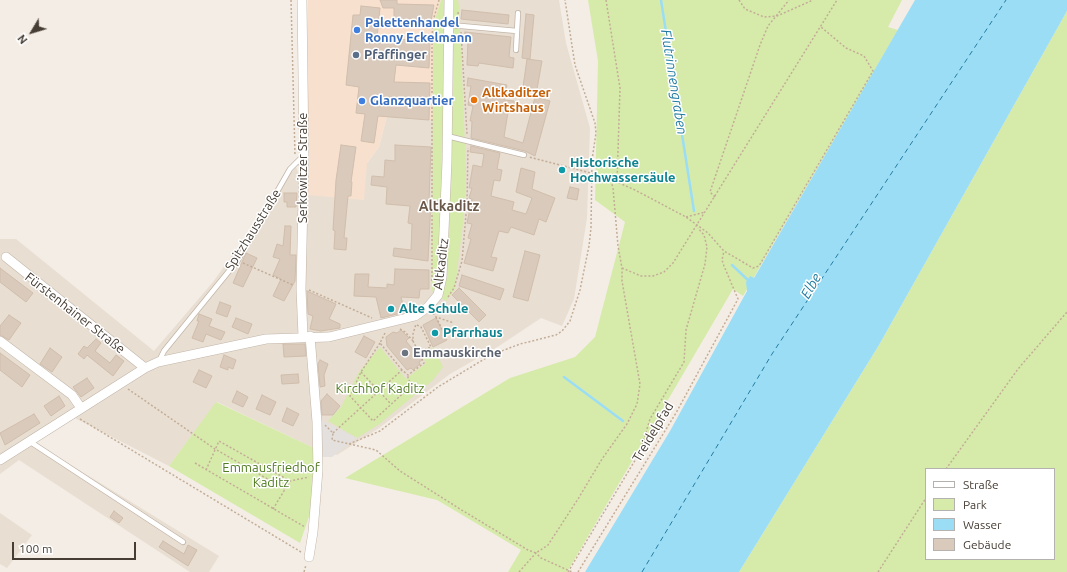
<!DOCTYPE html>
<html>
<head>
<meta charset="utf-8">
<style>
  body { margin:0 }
  #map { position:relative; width:1067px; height:572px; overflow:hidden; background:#f4ede5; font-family:Ubuntu,sans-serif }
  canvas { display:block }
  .legend { position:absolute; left:925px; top:468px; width:130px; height:92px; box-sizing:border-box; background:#fff; border:1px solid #b5b1ae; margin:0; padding:5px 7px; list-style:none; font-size:12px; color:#463d34 }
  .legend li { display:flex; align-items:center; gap:8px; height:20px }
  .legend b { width:20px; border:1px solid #b5b1ae }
  .north { position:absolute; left:12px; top:12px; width:40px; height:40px; -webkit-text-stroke:3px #fff; paint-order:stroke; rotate:232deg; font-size:11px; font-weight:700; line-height:16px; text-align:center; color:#463d34 }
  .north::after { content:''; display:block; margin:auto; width:14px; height:18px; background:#463d34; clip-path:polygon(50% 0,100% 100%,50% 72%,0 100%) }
  .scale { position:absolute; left:12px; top:542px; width:124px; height:18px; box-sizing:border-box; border:2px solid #463d34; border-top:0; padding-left:5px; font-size:12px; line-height:14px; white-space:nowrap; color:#463d34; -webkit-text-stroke:3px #fff; paint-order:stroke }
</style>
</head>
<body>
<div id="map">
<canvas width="1067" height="572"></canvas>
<ul class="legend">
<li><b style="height:5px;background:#fff"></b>Straße</li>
<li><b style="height:11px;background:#d6ebaa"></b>Park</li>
<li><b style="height:11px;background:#9cddf6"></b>Wasser</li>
<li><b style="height:11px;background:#d9cabc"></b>Gebäude</li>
</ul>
<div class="north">N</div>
<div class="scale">100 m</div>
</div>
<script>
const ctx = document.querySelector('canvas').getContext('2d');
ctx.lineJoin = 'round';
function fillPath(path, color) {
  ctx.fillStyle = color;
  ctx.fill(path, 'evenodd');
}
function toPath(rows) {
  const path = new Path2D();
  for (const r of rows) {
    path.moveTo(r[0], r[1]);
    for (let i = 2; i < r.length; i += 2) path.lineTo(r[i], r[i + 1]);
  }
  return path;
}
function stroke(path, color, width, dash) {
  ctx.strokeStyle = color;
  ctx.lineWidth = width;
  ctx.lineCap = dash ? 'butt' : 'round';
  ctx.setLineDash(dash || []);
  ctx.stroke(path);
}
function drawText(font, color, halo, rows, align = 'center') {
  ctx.font = font + ' Ubuntu,sans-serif';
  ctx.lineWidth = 3;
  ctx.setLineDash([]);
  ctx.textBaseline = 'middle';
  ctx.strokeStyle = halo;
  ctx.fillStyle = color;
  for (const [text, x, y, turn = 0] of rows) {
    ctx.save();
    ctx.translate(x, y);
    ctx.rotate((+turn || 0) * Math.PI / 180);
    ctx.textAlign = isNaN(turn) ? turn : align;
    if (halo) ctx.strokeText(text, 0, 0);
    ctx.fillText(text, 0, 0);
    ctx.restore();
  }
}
fillPath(toPath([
  [446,0,559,0,566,43,590,128,587,218,574,299,562,326,541,318,499,346,450,374,379,428,337,455,316,449,217,402,169,466,75,418,35,443,219,556,209,572,190,572,19,460,0,474,0,239,16,239,154,351,213,282,246,236,264,206,296,167,307,195,367,163,379,147,387,116,446,120],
  [0,513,32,535,7,568,0,564]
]), '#e8ded2');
fillPath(toPath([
  [308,0,441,0,433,37,433,120,387,116,379,147,367,163,364,200,307,195]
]), '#f8e0ce');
fillPath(toPath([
  [441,0,458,0,459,6,466,168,465,207,455,289,446,301,432,291,433,37,435,20],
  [588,0,902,0,888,27,898,30,743,296,733,289,567,572,508,572,521,550,437,500,345,478,510,378,575,357,595,337,625,222,595,200,598,61],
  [1067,11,1067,572,739,572,879,345],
  [926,469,1054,469,1054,559,926,559],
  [380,347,406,379,426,363,421,354,426,350,434,348,443,367,432,381,378,425,357,438,328,421,341,407,359,372],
  [216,402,316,449,311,511,300,543,169,466]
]), '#d6ebaa');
fillPath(toPath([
  [319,419,357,438,332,457,320,457]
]), '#e4e0dd');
fillPath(toPath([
  [915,0,1067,0,1067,11,879,345,739,572,585,572,670,431,747,291,746,282,750,276,754,278]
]), '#9cddf6');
stroke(toPath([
  [661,0,694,211],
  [732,265,749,281],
  [564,377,623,421]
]), '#9cddf6', 2.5);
stroke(toPath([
  [642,572,772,354,1006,0]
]), '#227ca1', 1, [5, 4]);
const building = toPath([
  [380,0,397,0,397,4,434,5,431,21,394,18,394,8,383,8,380,0],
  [361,6,380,8,377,38,430,41,429,68,396,65,394,82,430,83,429,120,378,116,374,143,361,141,365,114,356,113,359,87,346,85,353,15,360,15,361,6],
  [462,10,509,15,508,24,461,19,462,10],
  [526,14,534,15,530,59,522,58,526,14],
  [465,32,511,37,509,57,514,58,513,68,479,63,478,66,467,65,468,41,464,40,465,32],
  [527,59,542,61,537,89,523,87,527,59],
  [468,78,507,85,504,100,514,101,513,112,508,112,504,137,523,143,535,97,550,101,535,156,525,151,471,138,472,121,470,121,473,106,468,105,471,86,467,86,468,78],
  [341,145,356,147,351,182,352,182,351,196,348,196,344,238,347,238,346,250,334,249,335,231,333,230,336,180,341,145],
  [395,145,431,147,429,200,431,200,428,261,393,256,394,248,411,250,412,224,408,223,410,206,386,204,387,187,371,185,372,176,384,177,385,160,395,161,395,145],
  [471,146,500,153,497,169,502,170,500,181,494,180,491,196,514,202,512,210,526,214,532,198,516,192,521,168,535,172,532,189,555,198,546,222,539,219,534,235,511,227,508,233,499,231,491,257,497,258,493,271,464,263,471,239,468,238,472,224,467,223,472,199,469,198,472,188,469,188,473,165,482,167,484,154,470,152,471,146],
  [570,187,579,189,577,200,567,198,570,187],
  [284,193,297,193,296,207,287,207,287,202,284,202,284,193],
  [285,226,291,226,290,255,296,255,295,281,284,301,273,296,281,279,273,275,280,259,273,257,277,244,283,246,285,226],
  [525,251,540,255,528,301,513,297,525,251],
  [246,253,257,258,243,287,233,283,246,253],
  [0,268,33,293,26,302,0,282,0,268],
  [395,269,429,270,429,289,420,289,419,298,401,297,405,312,381,318,376,297,354,296,355,274,369,274,368,287,387,288,387,284,394,285,395,269],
  [462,275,504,289,500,300,459,286,462,275],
  [459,288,486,315,479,322,452,295,459,288],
  [307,291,336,304,329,319,340,324,340,328,321,331,310,329,313,316,308,314,307,291],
  [220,302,231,306,227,317,216,313,220,302],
  [199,314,212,319,209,326,225,332,221,340,206,334,203,342,192,338,199,321,197,321,199,314],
  [9,315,21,323,9,340,0,335,0,326,9,315],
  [236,318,252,324,248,334,232,327,236,318],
  [436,318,447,340,433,347,423,325,436,318],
  [401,330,409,338,406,341,422,360,419,362,420,364,413,370,411,368,407,370,387,346,386,337,393,332,397,333,401,330],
  [364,336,375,342,366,358,355,352,364,336],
  [96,339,101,343,95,351,110,363,116,355,124,361,113,376,87,355,84,359,78,354,84,346,87,348,96,339],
  [283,344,305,344,306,356,284,357,283,344],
  [50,348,62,357,52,372,40,364,50,348],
  [0,353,30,375,22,387,0,370,0,353],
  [224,355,236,360,233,369,228,367,228,370,220,367,224,355],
  [320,360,328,364,324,375,325,386,320,387,318,364,320,360],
  [199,370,212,376,206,388,193,382,199,370],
  [298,374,299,383,282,384,281,375,298,374],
  [87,378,94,388,81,397,73,387,87,378],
  [237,391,248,397,243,407,232,402,237,391],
  [327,394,340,406,333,415,322,415,321,401,327,394],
  [262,395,276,402,270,415,256,409,262,395],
  [59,396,65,406,51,416,44,406,59,396],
  [287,408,299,414,293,426,282,421,287,408],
  [34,414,40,423,5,445,0,433,34,414],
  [114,511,123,518,119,523,110,517,114,511],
  [163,541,184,554,188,545,197,550,188,566,159,547,163,541]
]);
fillPath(building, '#d9cabc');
stroke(building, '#d1beac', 1);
const service = toPath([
  [450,25,517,31,516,50],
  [517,31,518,13],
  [447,136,524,155],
  [159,361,164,351,238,260,290,169,304,155],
  [29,441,183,542]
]);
const minor = toPath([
  [302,0,304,155,301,289,303,336],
  [6,257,145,368],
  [0,341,72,395,81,408],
  [0,460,145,368,158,362,266,339,329,337,415,316,428,307,438,295,442,277,447,161,449,0],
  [309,557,313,532,318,470,317,422,310,336]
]);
stroke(service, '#c3b6a9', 6);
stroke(minor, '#c3b6a9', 10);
stroke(toPath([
  [291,0,295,155],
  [606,0,620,88,617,182],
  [739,0,745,9,764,17,777,16,813,0],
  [458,12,459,20],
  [461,32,467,134],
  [611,181,617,182,635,190,686,217,708,233,724,251,753,268,759,266,873,71,864,56,846,48,821,27],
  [715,197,710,192,760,45,768,26,789,0],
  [686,217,705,212],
  [243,263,293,285],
  [622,268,641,276,653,276,664,272,673,263,837,0],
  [432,281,432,39,433,21,439,0],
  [309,290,372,318],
  [448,297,454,288,462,261,467,203,468,148],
  [433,313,436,317,454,323],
  [436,317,446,337],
  [417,325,421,327,431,347,419,352],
  [400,329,405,332,413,341],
  [385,333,380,343,402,370],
  [380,343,361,372,350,396,373,421,412,385,408,379,408,375],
  [361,372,391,404],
  [128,389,215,449,285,489],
  [80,419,301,552],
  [325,425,333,433,332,440,376,450,400,471,460,509,528,550,536,553,548,545,578,499,602,459,627,424,637,404,640,384,622,281,622,268,618,246,613,188,611,181,591,173,529,157],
  [333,433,402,370,408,375,424,363,413,341,413,334,416,324],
  [349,444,380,431,438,387,491,355,520,344,556,335,562,331,570,321,580,290,589,246,591,228,592,160,596,133,595,123,575,65,565,0],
  [195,463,305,527],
  [946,469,1018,369,1067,312],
  [206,470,219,441,290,481],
  [273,509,290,481,309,477],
  [304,572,306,565],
  [519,572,536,553,541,558,572,572],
  [568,572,640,452,650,419,684,362,686,330,705,264,707,247,704,235,698,228],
  [578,572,676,413,738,299,724,266,722,260,724,251],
  [878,572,926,498]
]), '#c3ad97', 1.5, [2, 2]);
stroke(service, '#fff', 4.5);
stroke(minor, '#fff', 9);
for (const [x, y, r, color] of [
  [357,30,4,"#3f7fe0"],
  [356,55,4,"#5c6f8a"],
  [474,100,4,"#e8710a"],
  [362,101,4,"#3f7fe0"],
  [562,170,4,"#0f9aa8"],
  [391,309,4,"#0f9aa8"],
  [435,333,4,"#0f9aa8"],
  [405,353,4,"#6b7280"]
]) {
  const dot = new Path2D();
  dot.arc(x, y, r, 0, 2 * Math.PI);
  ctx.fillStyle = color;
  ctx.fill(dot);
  stroke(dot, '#fff', 1.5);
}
drawText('bold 13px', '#366cbe', '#fff', [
  ["Palettenhandel",365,23],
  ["Ronny Eckelmann",365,38],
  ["Glanzquartier",370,101]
], 'left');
drawText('bold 13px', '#4e5e75', '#fff', [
  ["Pfaffinger",364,55]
], 'left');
drawText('bold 13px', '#c56008', '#fff', [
  ["Altkaditzer",482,93],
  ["Wirtshaus",482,108]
], 'left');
drawText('bold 13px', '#0d838f', '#fff', [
  ["Historische",570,163],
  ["Hochwassersäule",570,178],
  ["Alte Schule",399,309],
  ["Pfarrhaus",443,333]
], 'left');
drawText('13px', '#463d34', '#fff', [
  ["Serkowitzer Straße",303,168,-90],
  ["Spitzhausstraße",253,230,-58],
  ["Altkaditz",441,264,-83],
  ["Fürstenhainer Straße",75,313,38],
  ["Treidelpfad",653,432,-59]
]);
drawText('bold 13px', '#5b616d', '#fff', [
  ["Emmauskirche",413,353]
], 'left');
drawText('13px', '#517c23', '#fff', [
  ["Kirchhof Kaditz",380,389],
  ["Emmausfriedhof",271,468],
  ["Kaditz",271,483]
]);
drawText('italic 14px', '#227ca1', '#fff', [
  ["Flutrinnengraben",674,82,81],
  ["Elbe",811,286,-60]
]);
drawText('bold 14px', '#6a594a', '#fff', [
  ["Altkaditz",449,206]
]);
</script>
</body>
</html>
